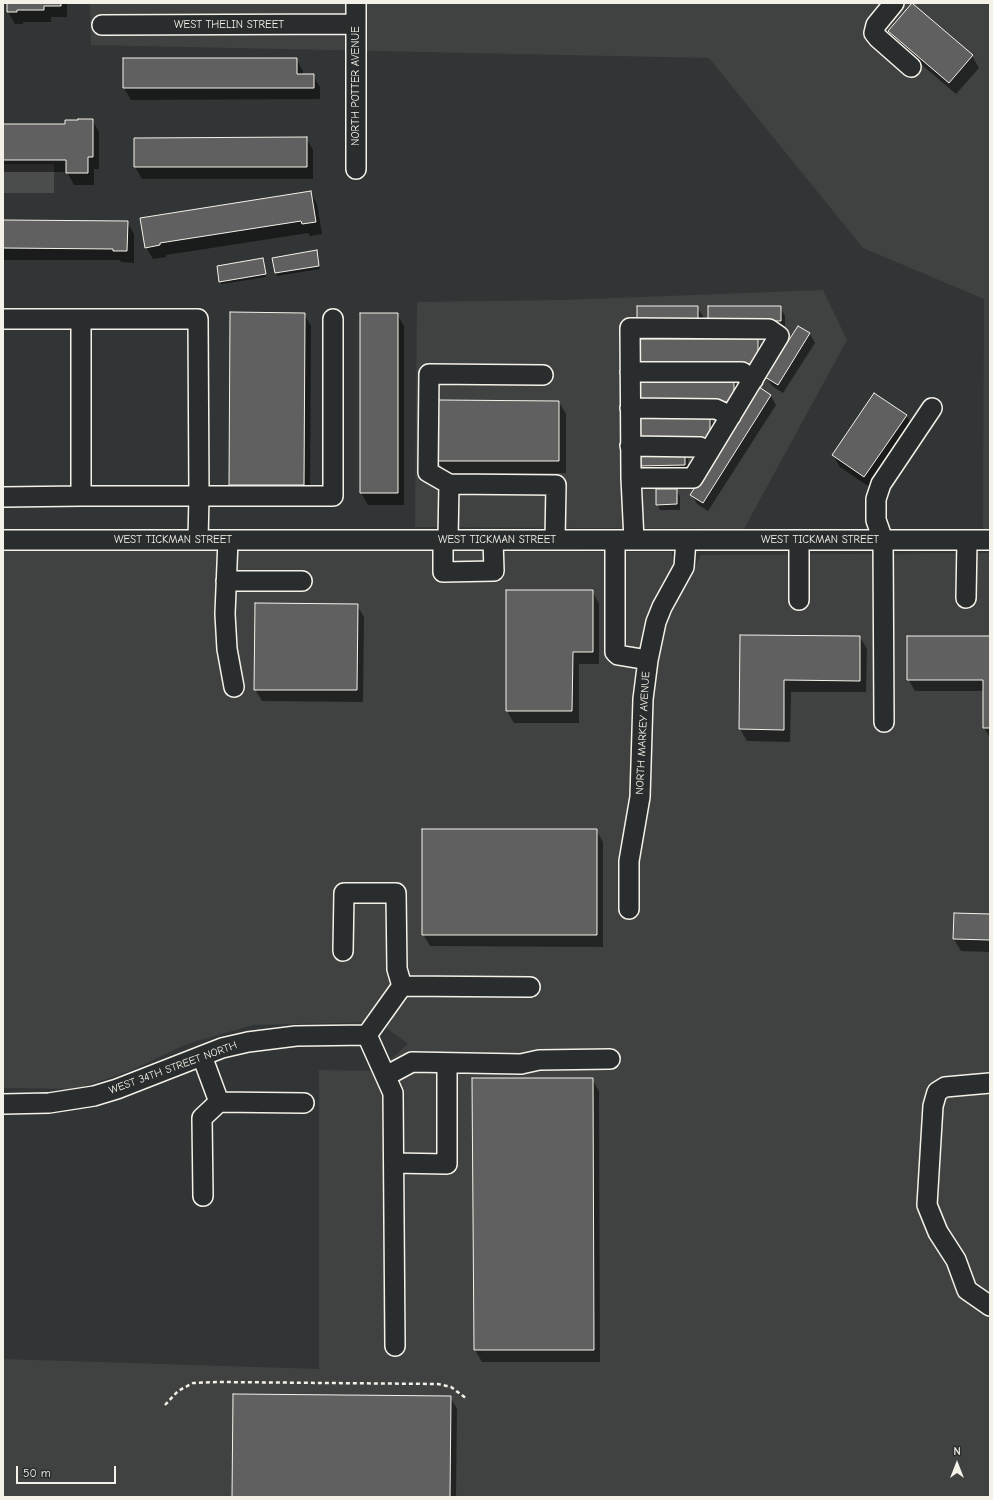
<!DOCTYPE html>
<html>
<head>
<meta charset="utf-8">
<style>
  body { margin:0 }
  #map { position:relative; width:993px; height:1500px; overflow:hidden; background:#323535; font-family:"Comic Neue",sans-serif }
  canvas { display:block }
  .frame { position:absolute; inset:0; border:4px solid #f4f1e8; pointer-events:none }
  .north { position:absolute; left:937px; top:1444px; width:40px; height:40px; -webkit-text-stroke:3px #2a2d2e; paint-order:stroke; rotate:0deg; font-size:11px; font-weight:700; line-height:16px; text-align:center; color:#f4f1e8 }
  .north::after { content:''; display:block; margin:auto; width:14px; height:18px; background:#f4f1e8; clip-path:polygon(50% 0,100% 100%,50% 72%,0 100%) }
  .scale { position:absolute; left:16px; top:1466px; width:100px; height:18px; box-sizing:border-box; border:2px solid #f4f1e8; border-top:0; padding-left:5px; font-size:12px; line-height:14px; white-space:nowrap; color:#f4f1e8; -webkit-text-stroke:3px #2a2d2e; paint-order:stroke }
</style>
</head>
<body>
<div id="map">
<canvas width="993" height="1500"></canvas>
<div class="frame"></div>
<div class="north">N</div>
<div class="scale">50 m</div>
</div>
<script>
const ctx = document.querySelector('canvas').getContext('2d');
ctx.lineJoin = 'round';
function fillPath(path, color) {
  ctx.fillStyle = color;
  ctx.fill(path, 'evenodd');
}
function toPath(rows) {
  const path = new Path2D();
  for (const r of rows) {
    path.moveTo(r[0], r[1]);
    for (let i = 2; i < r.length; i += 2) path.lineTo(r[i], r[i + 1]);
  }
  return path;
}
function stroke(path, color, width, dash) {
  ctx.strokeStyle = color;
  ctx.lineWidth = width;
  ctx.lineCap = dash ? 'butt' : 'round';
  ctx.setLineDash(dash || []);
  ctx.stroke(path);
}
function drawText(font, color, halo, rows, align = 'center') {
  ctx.font = font + ' "Comic Neue",sans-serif';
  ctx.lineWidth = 3;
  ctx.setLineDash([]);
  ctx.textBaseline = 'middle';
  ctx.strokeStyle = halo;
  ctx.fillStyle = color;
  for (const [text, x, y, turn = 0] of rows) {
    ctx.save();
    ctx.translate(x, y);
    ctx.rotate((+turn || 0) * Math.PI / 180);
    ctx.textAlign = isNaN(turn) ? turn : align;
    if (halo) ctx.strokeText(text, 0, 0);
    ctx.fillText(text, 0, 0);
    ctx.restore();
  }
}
fillPath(toPath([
  [90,3,990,3,990,531,983,531,984,299,863,248,709,58,91,45],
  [823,290,847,340,744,529,415,527,417,302,563,300],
  [3,549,672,552,673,568,650,611,639,649,632,693,630,800,649,803,653,663,664,628,701,555,990,553,990,1497,3,1497,3,1359,319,1369,319,1070,377,1071,408,1044,378,1022,253,1025,187,1044,130,1071,76,1089,3,1088]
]), '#404242');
fillPath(toPath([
  [3,164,54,164,54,193,3,193]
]), '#4b4d4c');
fillPath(toPath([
  [8,3,67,3,67,17,51,17,51,22,23,22,23,24,15,24,8,12],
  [912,4,972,56,979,68,956,94,896,43,889,31],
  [296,59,303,71,303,75,313,75,320,87,320,99,131,100,124,88],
  [92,120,99,132,99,169,94,169,94,185,74,185,67,172,3,172,3,125,66,125],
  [306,138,313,150,313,179,142,179,135,167,135,139],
  [310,192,317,204,322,234,310,236,308,233,166,255,166,257,153,259,146,247],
  [3,221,127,222,134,234,134,263,121,262,120,260,3,260],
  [316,251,320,269,277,276,273,258],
  [263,259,266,277,222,284,220,282],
  [697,307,703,316,703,329,644,329],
  [780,307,785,316,785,330,714,330],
  [304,314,311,326,310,497,237,497,230,485],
  [397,314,404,326,404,505,368,505,361,493],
  [798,327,810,334,815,343,783,393,772,386,766,377],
  [757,340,764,352,764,376,645,376],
  [733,378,740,390,740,414,645,414],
  [759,389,771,396,776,405,708,511,697,504,692,495],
  [559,402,566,414,566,473,445,473,438,461],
  [906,415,913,427,871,488,840,467,833,455],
  [709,416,714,425,714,449,643,449],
  [685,454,688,459,688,471,642,471,638,465],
  [676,490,680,496,680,510,660,510,657,504],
  [507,591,592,591,599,603,599,664,579,664,579,723,514,723,507,711],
  [357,605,364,617,363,702,262,701,255,689],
  [741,636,860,637,867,649,866,692,791,692,790,742,747,741,740,729],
  [990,637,990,738,984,728,984,691,915,691,908,679],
  [596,830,603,842,603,947,430,946,423,934],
  [955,914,990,915,990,952,961,951,954,939],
  [473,1079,592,1079,599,1091,600,1362,482,1362,475,1350],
  [450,1397,457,1409,456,1497,233,1497]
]), '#0007');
const building = toPath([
  [7,3,61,3,61,6,44,6,44,10,17,10,17,12,7,12,7,3],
  [912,3,973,55,949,83,888,31,912,3],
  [123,58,297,58,297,74,314,74,314,88,123,88,123,58],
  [78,119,93,119,93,157,88,157,88,173,66,173,66,160,3,160,3,124,65,124,65,120,78,120,78,119],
  [307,137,307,167,134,167,134,138,307,137],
  [311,191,316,222,302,224,301,221,160,243,160,245,145,248,140,218,311,191],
  [3,220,128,221,127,251,113,251,113,249,3,248,3,220],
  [317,250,319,266,275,273,272,258,317,250],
  [263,258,266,274,219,282,217,266,263,258],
  [637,306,698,306,698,321,637,321,637,306],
  [708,306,781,306,781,321,708,321,708,306],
  [230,312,305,313,304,485,229,485,230,312],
  [360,313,398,313,398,493,360,493,360,313],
  [798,326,810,333,778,385,765,377,798,326],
  [637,339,758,339,758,364,637,364,637,339],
  [637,377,734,377,734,402,637,402,637,377],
  [759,387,771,395,703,503,690,495,759,387],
  [874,393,907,415,864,477,832,455,874,393],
  [438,400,559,401,559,461,437,461,438,400],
  [637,415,710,415,710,440,637,440,637,415],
  [637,453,685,453,685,465,637,466,637,453],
  [656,489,677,489,677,504,656,505,656,489],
  [506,590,593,590,593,652,573,652,572,711,506,711,506,590],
  [255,603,358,604,357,690,254,690,255,603],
  [740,635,860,636,860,681,784,680,784,730,739,729,740,635],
  [907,636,990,636,990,728,983,728,983,680,907,680,907,636],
  [422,829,597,829,597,935,422,935,422,829],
  [954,913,990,914,990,940,953,939,954,913],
  [472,1078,593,1078,594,1350,474,1350,472,1078],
  [233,1394,451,1396,450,1497,232,1497,233,1394]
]);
fillPath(building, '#5f605f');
stroke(building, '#f4f1e8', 1);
const minor = toPath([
  [894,3,876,25,874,33,878,38,911,67],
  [102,25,356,24],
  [356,169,356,3],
  [3,319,198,319,199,496,81,496],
  [630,372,742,372,753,380],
  [630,408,716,409,731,416],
  [630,446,700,447,709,452],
  [631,478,693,478,779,336,769,329,630,328,631,478,634,540],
  [449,484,428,472,429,374,543,375],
  [3,497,81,496,81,320],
  [443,539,443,572,494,571,493,540],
  [448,539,449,484,556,485,555,540],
  [3,540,990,540],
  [198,540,199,496,333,496,333,319],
  [228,540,225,614,227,649,234,687],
  [615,540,615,652,618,655,648,660],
  [226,581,302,581],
  [966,598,967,540],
  [799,600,799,540],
  [884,722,883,540,876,520,876,499,881,484,932,408],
  [629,909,629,861,640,797,643,699,648,660,656,622,662,607,684,567,686,540],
  [343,951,344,893,396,893,397,969,402,986],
  [367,1035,393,1093,395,1346],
  [367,1035,402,986,530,987],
  [202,1056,219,1102,202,1118,203,1196],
  [386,1076,412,1062,521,1064,539,1060,610,1059],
  [990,1083,945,1087,937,1092,933,1106,927,1205,938,1232,956,1260,967,1290,990,1306],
  [219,1102,304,1103],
  [3,1104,49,1103,94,1096,117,1089,222,1048,248,1042,296,1036,367,1035],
  [394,1163,447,1164,447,1064]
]);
stroke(minor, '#f4f1e8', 22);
stroke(toPath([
  [165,1405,178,1391,193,1383,219,1382,438,1384,451,1387,467,1399]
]), '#f4f1e8', 2.5, [4, 3]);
stroke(minor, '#2a2d2e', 19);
drawText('11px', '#f4f1e8', '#2a2d2e', [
  ["WEST THELIN STREET",229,25],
  ["NORTH POTTER AVENUE",356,86,-90],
  ["WEST TICKMAN STREET",173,540],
  ["WEST TICKMAN STREET",497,540],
  ["WEST TICKMAN STREET",820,540],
  ["NORTH MARKEY AVENUE",643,733,-87],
  ["WEST 34TH STREET NORTH",173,1068,-20]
]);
</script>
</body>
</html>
